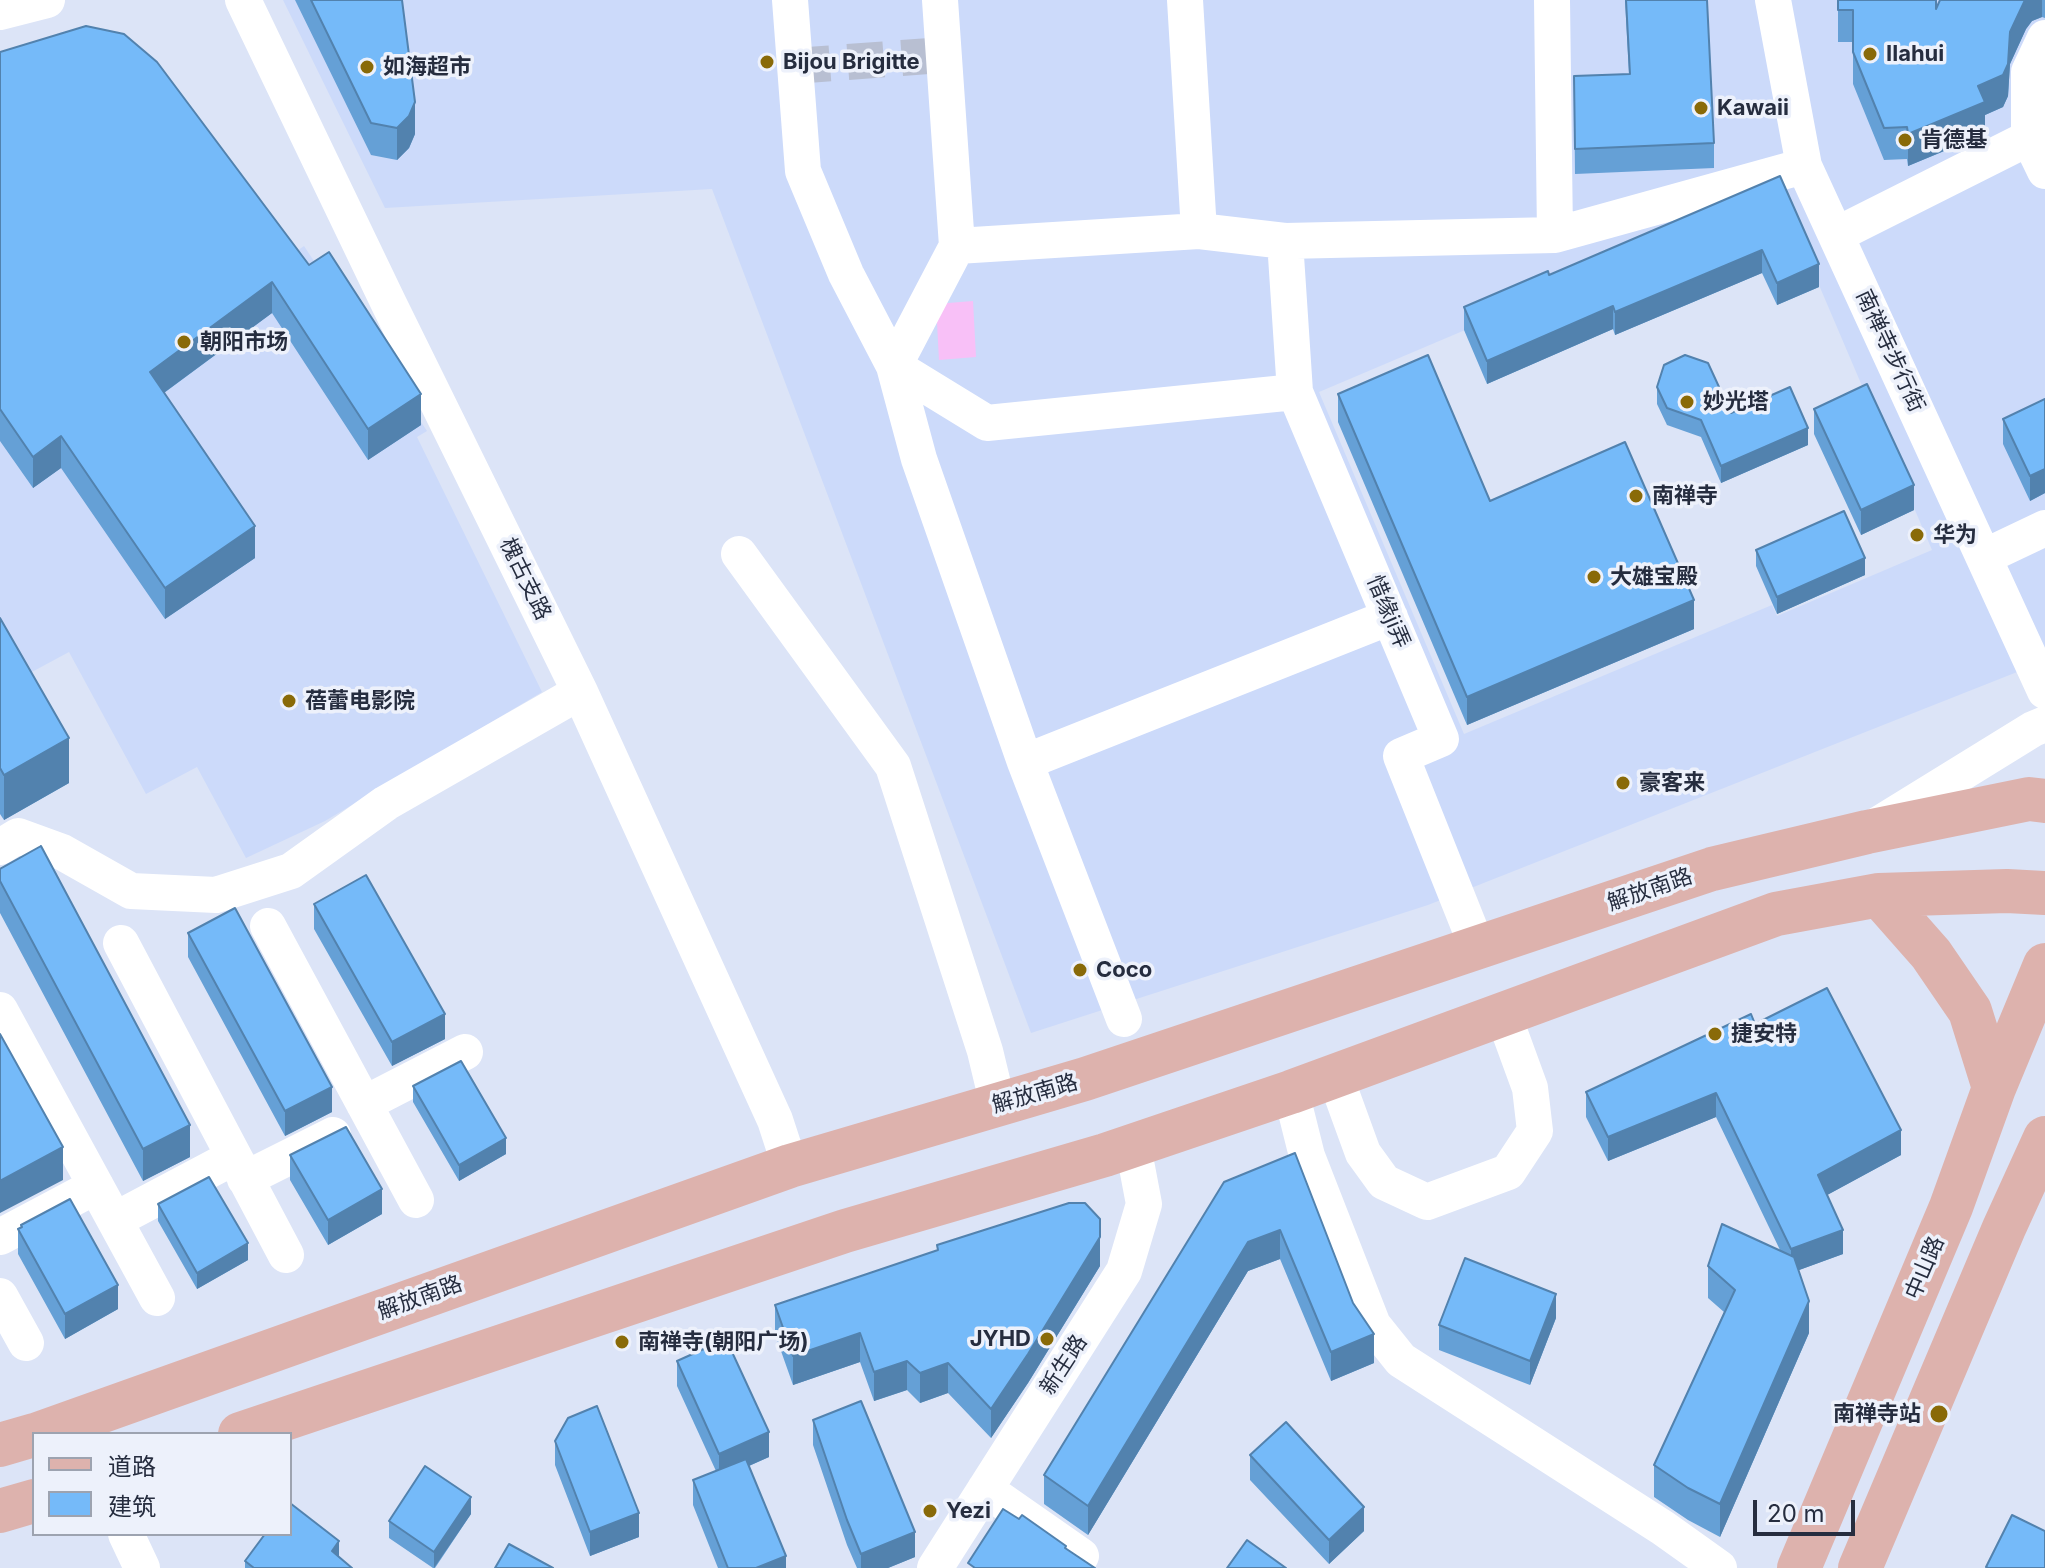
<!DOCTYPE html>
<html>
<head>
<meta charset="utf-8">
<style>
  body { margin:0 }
  #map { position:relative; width:2045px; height:1568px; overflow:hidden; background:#dce4f7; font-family:Inter,"Noto Sans SC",sans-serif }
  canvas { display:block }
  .legend { position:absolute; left:32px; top:1432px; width:260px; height:104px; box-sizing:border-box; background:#edf1fb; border:2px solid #9da3b0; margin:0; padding:10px 14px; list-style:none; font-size:24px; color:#262d3f }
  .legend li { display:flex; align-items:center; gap:16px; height:40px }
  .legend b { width:40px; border:2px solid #9da3b0 }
  .scale { position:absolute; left:1753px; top:1500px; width:102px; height:36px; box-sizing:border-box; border:4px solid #262d3f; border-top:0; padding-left:10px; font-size:24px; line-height:28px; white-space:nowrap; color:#262d3f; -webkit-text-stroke:6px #edf1fb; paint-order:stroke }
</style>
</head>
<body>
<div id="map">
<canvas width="2045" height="1568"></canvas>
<ul class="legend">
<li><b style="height:10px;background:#ddb2ad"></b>道路</li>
<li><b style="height:22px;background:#75baf9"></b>建筑</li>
</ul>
<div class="scale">20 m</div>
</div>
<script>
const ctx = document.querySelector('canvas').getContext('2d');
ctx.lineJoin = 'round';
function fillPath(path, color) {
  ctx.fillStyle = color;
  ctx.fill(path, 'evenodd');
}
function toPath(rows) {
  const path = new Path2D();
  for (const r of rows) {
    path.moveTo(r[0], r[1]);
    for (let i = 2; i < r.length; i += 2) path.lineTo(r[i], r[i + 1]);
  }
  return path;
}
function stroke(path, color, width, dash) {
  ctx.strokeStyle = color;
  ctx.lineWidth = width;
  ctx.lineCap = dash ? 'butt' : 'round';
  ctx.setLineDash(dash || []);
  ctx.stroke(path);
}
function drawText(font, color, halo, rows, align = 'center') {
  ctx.font = font + ' Inter,"Noto Sans SC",sans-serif';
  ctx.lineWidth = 7;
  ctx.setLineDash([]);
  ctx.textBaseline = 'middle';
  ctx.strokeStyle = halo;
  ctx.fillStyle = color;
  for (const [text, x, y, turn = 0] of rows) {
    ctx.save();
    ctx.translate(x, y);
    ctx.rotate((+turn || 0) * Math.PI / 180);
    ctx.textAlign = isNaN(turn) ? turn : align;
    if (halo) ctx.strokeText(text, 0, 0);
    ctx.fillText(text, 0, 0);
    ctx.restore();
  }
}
fillPath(toPath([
  [283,0,2045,0,2045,661,1428,905,1031,1033,712,189,385,208],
  [1781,196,1932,550,1777,616,1772,605,1464,734,1319,392],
  [0,58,294,253,304,246,427,431,417,437,542,692,325,821,246,858,197,767,146,794,69,652,30,673,0,627]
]), '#ccdafa');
fillPath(toPath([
  [973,301,976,357,939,360,936,304]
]), '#f8c0f7');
stroke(toPath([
  [794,66,943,55]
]), '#b8bfd2', 36, [36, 18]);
stroke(toPath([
  [243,0,389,304,580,692,775,1120,790,1166],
  [790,0,803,171,846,274,894,366,919,459,1025,762,1124,1019],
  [940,0,957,246],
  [1185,0,1199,231],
  [1552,0,1555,235],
  [1773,0,1804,166,2045,691],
  [0,12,47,0],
  [2029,138,2029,72,2045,38],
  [1836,235,2029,138,2045,171],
  [1285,241,1295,392,1441,739,1401,756,1478,949],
  [1295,392,987,423,894,366,957,246,1199,231,1285,241,1555,235,1804,166],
  [739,554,893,766,985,1051,998,1105],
  [1984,557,2045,528],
  [1025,762,1390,617],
  [1879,824,2033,729,2045,724],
  [0,847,18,836,62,852,131,891,216,895,291,871,386,803,580,692],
  [268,926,416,1200],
  [121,943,286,1255],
  [0,1010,157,1298],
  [1335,1076,1363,1153,1384,1182,1427,1202,1508,1172,1535,1131,1530,1088,1503,1014],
  [1291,1092,1307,1156,1373,1325,1401,1360,1663,1528,1719,1568],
  [364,1104,465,1052],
  [245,1179,333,1135],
  [115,1220,234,1157],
  [0,1237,96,1186],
  [0,1296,26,1343],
  [985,1489,1081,1556],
  [126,1534,142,1568],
  [935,1568,1124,1271,1144,1204,1133,1146]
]), '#fff', 36);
stroke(toPath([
  [1879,895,1931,954,1970,1011,1994,1088],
  [38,1434,790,1166,1085,1079,1712,869,1867,832,2029,799,2045,801],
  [240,1434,845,1231,1105,1155,1291,1092,1776,914,1879,895,2007,891,2045,893],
  [0,1445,34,1435],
  [0,1511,34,1501],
  [1799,1568,1951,1207,1994,1088,2045,965],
  [1860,1568,2004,1228,2045,1138]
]), '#ddb2ad', 44);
fillPath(toPath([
  [295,0,402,0,415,134,409,148,397,160,371,155],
  [1625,0,1707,0,1714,143,1714,168,1575,174,1574,76,1629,74],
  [1838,0,1936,8,1940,0,2045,0,2045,18,2042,17,2032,21,2026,29,2010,64,2008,96,2003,107,1985,115,1985,134,1908,166,1907,159,1884,160,1853,84,1853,42,1838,42],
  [86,26,421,425,368,460,272,313,164,393,255,558,165,619,61,468,33,488,0,441,0,52],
  [1780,176,1819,287,1777,305,1762,273,1615,335,1613,329,1487,384,1464,330,1464,307,1549,275],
  [1657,387,1731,413,1808,445,1721,483,1701,437,1667,425,1657,404],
  [1338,394,1490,501,1694,629,1467,725,1338,422],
  [2045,399,2045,493,2030,501,2003,444,2003,419],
  [1814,409,1914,510,1861,535,1814,434],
  [1756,550,1865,575,1777,614,1756,566],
  [0,618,69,783,4,820,0,814],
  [0,869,190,1157,143,1181,0,913],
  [314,904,445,1039,392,1066,314,929],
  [188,933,332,1112,285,1136,188,957],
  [1755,1024,1901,1155,1827,1195,1843,1254,1799,1270,1809,1333,1720,1537,1688,1520,1654,1497,1654,1465,1724,1312,1708,1298,1708,1266,1780,1250,1716,1117,1608,1161,1586,1117,1586,1092],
  [413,1086,506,1154,459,1181,413,1102],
  [1295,1153,1353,1303,1374,1363,1331,1381,1280,1259,1248,1271,1088,1535,1044,1504,1044,1475],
  [290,1155,382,1214,328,1245,290,1180],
  [158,1204,248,1260,197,1289,158,1221],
  [1100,1219,1100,1266,1028,1383,991,1438,948,1393,920,1403,907,1390,874,1401,860,1362,793,1385,775,1334,775,1305,937,1251,937,1245],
  [21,1225,118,1309,65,1339,18,1254,18,1229,21,1227],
  [1556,1318,1530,1385,1439,1350,1439,1325],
  [677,1361,769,1457,749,1466,786,1568,718,1568,693,1505,693,1480,716,1471,677,1386],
  [813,1420,915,1557,888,1568,857,1568,847,1545,813,1445],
  [555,1441,639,1537,590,1556,555,1465],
  [1250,1455,1364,1531,1329,1564,1250,1480],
  [471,1514,435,1568,433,1568,389,1538,389,1521],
  [339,1557,352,1568,245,1568,245,1561]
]), '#65a0d6');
fillPath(toPath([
  [2025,0,2042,0,2042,17,2032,21,2026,29,2010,64,2008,96,2003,107,1985,115,1985,134,1908,166,1908,134,1978,86,2010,32],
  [415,102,415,134,409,148,397,160,397,128],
  [1762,250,1762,273,1615,335,1615,312],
  [1819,264,1819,287,1777,305,1777,283],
  [272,282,272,313,150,403,150,372],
  [1613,306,1613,329,1487,384,1487,361],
  [421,394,421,425,368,460,368,429],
  [1808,428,1808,445,1721,483,1721,466],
  [61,436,61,468,33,488,33,457],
  [2045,469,2045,493,2030,501,2030,476],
  [1914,485,1914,510,1861,535,1861,510],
  [255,526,255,558,165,619,165,588],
  [1865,558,1865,575,1777,614,1777,597],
  [1694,600,1694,629,1467,725,1467,697],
  [69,738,69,783,4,820,4,775],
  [445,1014,445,1039,392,1066,392,1042],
  [332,1087,332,1112,285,1136,285,1111],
  [1716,1093,1716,1117,1608,1161,1608,1137],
  [190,1125,190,1157,143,1181,143,1149],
  [1901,1130,1901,1155,1818,1200,1818,1175],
  [506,1138,506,1154,459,1181,459,1165],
  [63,1147,63,1180,0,1213,0,1181],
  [382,1189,382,1214,328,1245,328,1220],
  [1280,1230,1280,1259,1248,1271,1088,1535,1088,1506,1248,1242],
  [1843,1230,1843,1254,1791,1273,1791,1249],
  [1100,1237,1100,1266,1028,1383,991,1438,991,1409],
  [248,1243,248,1260,197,1289,197,1273],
  [118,1285,118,1309,65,1339,65,1314],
  [1556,1294,1556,1318,1530,1385,1530,1361],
  [1809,1301,1809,1333,1720,1537,1720,1504],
  [860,1333,860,1362,793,1385,793,1356],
  [1374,1334,1374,1363,1331,1381,1331,1352],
  [907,1361,907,1390,874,1401,874,1372],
  [948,1363,948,1393,920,1403,920,1373],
  [769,1432,769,1457,719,1479,719,1454],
  [471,1497,471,1514,434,1568,434,1552],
  [1364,1507,1364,1531,1329,1564,1329,1540],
  [639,1513,639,1537,590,1556,590,1532],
  [915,1532,915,1557,888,1568,861,1568,861,1554],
  [339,1541,339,1558,332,1551],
  [786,1556,786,1568,756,1568]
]), '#5282ae');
const building = toPath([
  [311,0,402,0,415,102,409,116,397,128,371,123,311,0],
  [1626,0,1707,0,1714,143,1575,149,1574,76,1630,74,1626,0],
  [1838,0,1936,0,1936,9,1940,0,2025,0,2010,32,2008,64,2003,75,1978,86,1985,102,1908,134,1907,127,1884,128,1853,52,1853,10,1838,10,1838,0],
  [86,26,124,34,157,62,309,265,329,252,421,394,368,429,272,282,150,372,255,526,165,588,61,436,33,457,0,409,0,52,86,26],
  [1780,176,1819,264,1777,283,1762,250,1615,312,1613,306,1487,361,1464,307,1548,271,1549,275,1780,176],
  [1428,355,1490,501,1625,442,1694,600,1467,697,1338,394,1428,355],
  [1685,355,1708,363,1731,413,1790,387,1808,428,1721,466,1701,420,1667,408,1657,387,1664,365,1685,355],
  [1867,384,1914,485,1861,510,1814,409,1867,384],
  [2045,399,2045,469,2030,476,2003,419,2045,399],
  [1844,511,1865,558,1777,597,1756,550,1844,511],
  [0,618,69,738,4,775,0,768,0,618],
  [41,846,190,1125,143,1149,0,881,0,869,41,846],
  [366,875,445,1014,392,1042,314,904,366,875],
  [235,908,332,1087,285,1111,188,933,235,908],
  [1827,988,1901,1130,1818,1175,1843,1230,1791,1249,1716,1093,1608,1137,1586,1092,1751,1014,1755,1024,1827,988],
  [0,1034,63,1147,0,1181,0,1034],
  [461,1061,506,1138,459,1165,413,1086,461,1061],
  [346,1127,382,1189,328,1220,290,1155,346,1127],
  [1295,1153,1353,1303,1374,1334,1331,1352,1280,1230,1248,1242,1088,1506,1044,1475,1224,1182,1295,1153],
  [209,1177,248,1243,197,1273,158,1204,209,1177],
  [70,1199,118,1285,65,1314,18,1229,22,1227,21,1225,70,1199],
  [1069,1203,1085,1203,1100,1219,1100,1237,1028,1354,991,1409,948,1363,920,1373,907,1361,874,1372,860,1333,793,1356,775,1305,938,1250,937,1245,1069,1203],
  [1722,1224,1794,1257,1809,1301,1720,1504,1688,1488,1654,1465,1735,1290,1708,1266,1722,1224],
  [1465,1258,1556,1294,1530,1361,1439,1325,1465,1258],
  [726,1339,769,1432,719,1454,677,1361,726,1339],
  [861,1401,915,1532,861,1554,847,1520,813,1420,861,1401],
  [597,1406,639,1513,590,1532,555,1441,568,1418,597,1406],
  [1286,1422,1364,1507,1329,1540,1250,1455,1286,1422],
  [746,1459,786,1556,756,1568,728,1568,693,1480,746,1459],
  [425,1466,471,1497,434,1552,389,1521,425,1466],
  [290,1503,339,1541,332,1551,352,1568,254,1568,245,1561,265,1534,290,1534,290,1503],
  [1003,1509,1019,1519,1022,1515,1066,1546,1065,1548,1095,1568,975,1568,968,1563,1003,1509],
  [2012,1515,2045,1531,2045,1568,1988,1568,1986,1567,2012,1515],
  [1247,1540,1286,1568,1227,1568,1247,1540],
  [509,1544,553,1568,495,1568,509,1544]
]);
fillPath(building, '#75baf9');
stroke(building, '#5282ae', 2);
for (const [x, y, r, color] of [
  [1870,54,8,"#896a08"],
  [767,62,8,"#896a08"],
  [367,67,8,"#896a08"],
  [1701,108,8,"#896a08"],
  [1905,140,8,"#896a08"],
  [184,342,8,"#896a08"],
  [1687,402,8,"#896a08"],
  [1636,496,8,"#896a08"],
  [1917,535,8,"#896a08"],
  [1594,577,8,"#896a08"],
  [289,701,8,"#896a08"],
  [1623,783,8,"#896a08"],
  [1080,970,8,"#896a08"],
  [1715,1034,8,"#896a08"],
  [1047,1339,8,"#896a08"],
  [622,1342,8,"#896a08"],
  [1939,1414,10,"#896a08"],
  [930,1511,8,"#896a08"]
]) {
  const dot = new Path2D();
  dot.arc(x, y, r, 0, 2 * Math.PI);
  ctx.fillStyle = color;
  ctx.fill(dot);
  stroke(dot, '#edf1fb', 3);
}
drawText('bold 22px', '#262d3f', '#edf1fb', [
  ["Ilahui",1886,54],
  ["Bijou Brigitte",783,62],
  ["如海超市",383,67],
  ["Kawaii",1717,108],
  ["肯德基",1921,140],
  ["朝阳市场",200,342],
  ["妙光塔",1703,402],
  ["南禅寺",1652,496],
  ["华为",1933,535],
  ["大雄宝殿",1610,577],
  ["蓓蕾电影院",305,701],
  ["豪客来",1639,783],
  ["Coco",1096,970],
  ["捷安特",1731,1034],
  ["JYHD",1031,1339,"right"],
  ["南禅寺(朝阳广场)",638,1342],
  ["南禅寺站",1921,1414,"right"],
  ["Yezi",946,1511]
], 'left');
drawText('22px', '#262d3f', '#edf1fb', [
  ["南禅寺步行街",1890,351,65],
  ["槐古支路",525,579,64],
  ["惜缘ji弄",1388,612,67],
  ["解放南路",1650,890,-19],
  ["解放南路",1035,1094,-16],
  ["中山路",1925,1268,-67],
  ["解放南路",420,1298,-20],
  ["新生路",1064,1365,-57]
]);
</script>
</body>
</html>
